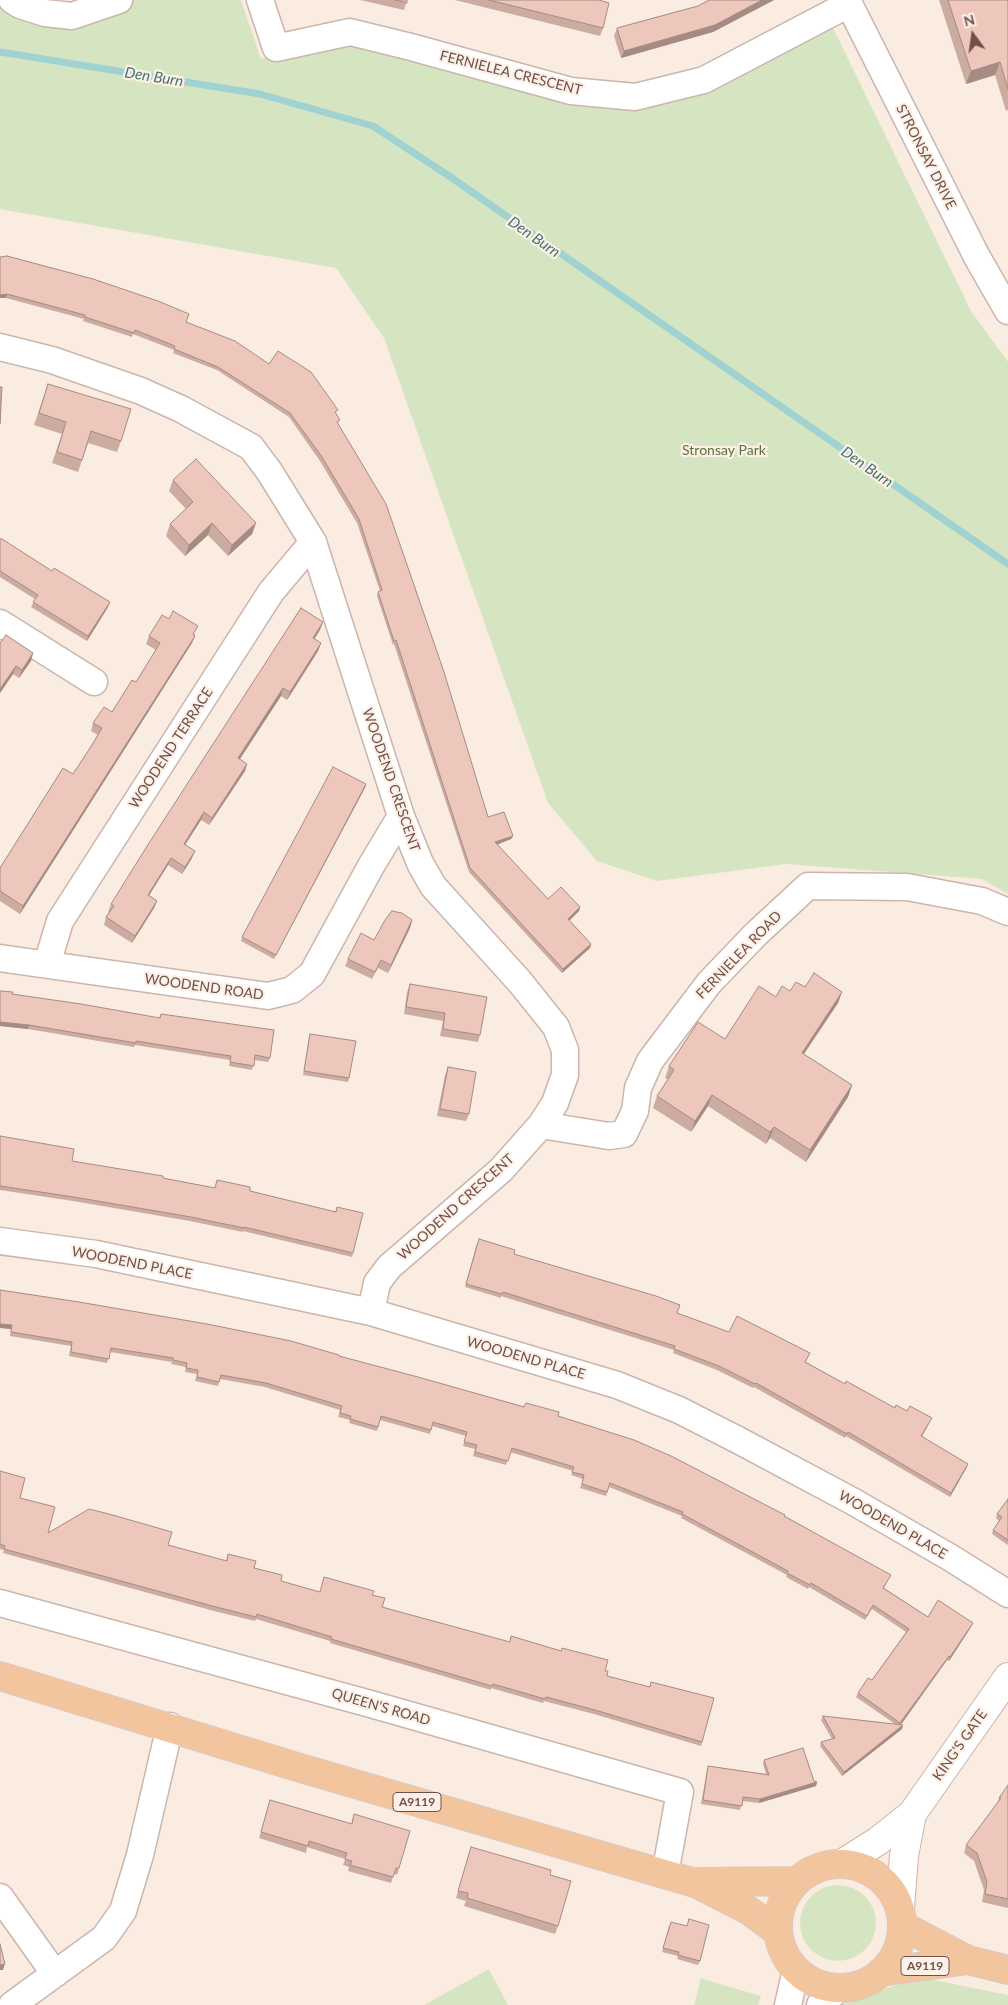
<!DOCTYPE html>
<html>
<head>
<meta charset="utf-8">
<style>
  body { margin:0 }
  #map { position:relative; width:1008px; height:2005px; overflow:hidden; background:#faece1; font-family:Lato,sans-serif }
  canvas { display:block }
  .north { position:absolute; left:948px; top:10px; width:50px; height:50px; -webkit-text-stroke:4px #fdf0e7; paint-order:stroke; rotate:346deg; font-size:14px; font-weight:700; line-height:20px; text-align:center; color:#6e514a }
  .north::after { content:''; display:block; margin:auto; width:18px; height:22px; background:#6e514a; clip-path:polygon(50% 0,100% 100%,50% 72%,0 100%) }
</style>
</head>
<body>
<div id="map">
<canvas width="1008" height="2005"></canvas>
<div class="north">N</div>
</div>
<script>
const ctx = document.querySelector('canvas').getContext('2d');
ctx.lineJoin = 'round';
function fillPath(path, color) {
  ctx.fillStyle = color;
  ctx.fill(path, 'evenodd');
}
function toPath(rows) {
  const path = new Path2D();
  for (const r of rows) {
    if (r.length === 3) {
      path.moveTo(r[0] + r[2], r[1]);
      path.arc(r[0], r[1], r[2], 0, 2 * Math.PI);
      continue;
    }
    path.moveTo(r[0], r[1]);
    for (let i = 2; i < r.length; i += 2) path.lineTo(r[i], r[i + 1]);
  }
  return path;
}
function stroke(path, color, width, dash) {
  ctx.strokeStyle = color;
  ctx.lineWidth = width;
  ctx.lineCap = dash ? 'butt' : 'round';
  ctx.setLineDash(dash || []);
  ctx.stroke(path);
}
function drawText(font, color, halo, rows, align = 'center') {
  ctx.font = font + ' Lato,sans-serif';
  ctx.lineWidth = 4.5;
  ctx.setLineDash([]);
  ctx.textBaseline = 'middle';
  ctx.strokeStyle = halo;
  ctx.fillStyle = color;
  for (const [text, x, y, turn = 0] of rows) {
    ctx.save();
    ctx.translate(x, y);
    ctx.rotate((+turn || 0) * Math.PI / 180);
    ctx.textAlign = isNaN(turn) ? turn : align;
    if (halo) ctx.strokeText(text, 0, 0);
    ctx.fillText(text, 0, 0);
    ctx.restore();
  }
}
fillPath(toPath([
  [133,0,241,0,261,59,351,44,453,73,590,104,743,71,833,28,971,311,1008,362,1008,894,982,879,786,864,657,881,597,861,548,803,384,338,336,268,0,209,0,4,70,21],
  [838,1923,38],
  [489,1969,508,2005,424,2005],
  [919,1977,1008,1995,1008,2005,840,2005],
  [701,1978,713,1982,761,1996,758,2005,694,2005]
]), '#d6e5c1');
stroke(toPath([
  [0,52,260,94,373,126,449,176,1008,564]
]), '#9fd2d1', 7);
const street = toPath([
  [12,0,20,5,45,13,72,16,119,0],
  [260,0,276,48,350,32,411,47,571,91,635,97,704,80,849,4],
  [847,0,977,257,1008,311],
  [0,347,52,360,141,391,181,409,251,447,269,471,313,542,401,816,420,863,433,886,520,982,556,1027,565,1050,565,1075,555,1103,541,1125,501,1170,389,1267,377,1283,371,1312],
  [0,623,94,682],
  [0,958,268,996,292,990,312,974,371,866,401,816],
  [47,964,60,921,271,592,313,542],
  [541,1125,609,1136,624,1134,635,1111,638,1088,650,1061,709,983,756,934,808,886,907,887,982,901,1008,912],
  [0,1241,96,1254,371,1312,617,1385,679,1410,738,1440,854,1502,951,1558,1008,1594],
  [0,1603,367,1703,680,1792,665,1874],
  [0,1897,55,1974],
  [12,2005,104,1938,123,1911,140,1855,170,1726],
  [788,2005,796,1970],
  [820,2005,839,1988]
]);
const secondary = toPath([
  [843,1863,878,1841,912,1814,1008,1677],
  [900,1908,904,1856,912,1814]
]);
const primary = toPath([
  [0,1676,297,1767,695,1883,748,1910,778,1932],
  [840,1926,62],
  [699,1882,796,1881],
  [903,1926,968,1960,1008,1970],
  [881,1972,968,1960]
]);
stroke(street, '#cbb5ac', 29);
stroke(secondary, '#ceb4aa', 30);
stroke(primary, '#d4cbc9', 30);
stroke(street, '#fff', 26);
stroke(secondary, '#fff', 28);
stroke(primary, '#f3c59e', 28);
fillPath(toPath([
  [360,0,407,0,404,10],
  [455,0,599,0,603,28,600,36],
  [709,0,774,0,713,32,621,58,614,36,617,28,698,6],
  [939,0,1008,0,1008,110,1006,111,995,75,966,84],
  [0,257,186,322,337,414,338,424,488,817,513,836,511,839,497,844,548,899,580,907,579,911,569,920,591,944,590,948,562,973,469,872,394,644,393,645,377,596,378,592,380,591,357,523,320,461,289,417,217,370,173,353,174,350,133,334,132,337,83,321,84,319,6,298],
  [48,384,121,441,117,452,88,443,78,472,52,463,62,434,34,425],
  [173,480,256,523,252,534,228,556,208,535,185,556,166,536,170,524,186,509,169,491],
  [0,539,108,607,87,641,31,607,35,599,0,577],
  [320,630,314,639,321,643,318,651,287,700,281,696,240,759,247,764,245,771,209,825,201,820,185,845,192,858,182,874,168,865,149,895,157,901,154,908,132,943,104,925,106,917,109,913,108,912,111,904],
  [195,634,192,643,20,914,0,901,0,868,73,774,98,735,91,731,93,723,112,712,136,682,156,650,146,644,149,636],
  [0,643,33,653,31,661,19,678,13,674,0,693],
  [366,784,274,959,241,941,242,937],
  [412,920,410,928,388,973,378,968,372,979,345,966,348,959,374,940],
  [410,984,480,1035,478,1042,440,1036,443,1021,404,1014,407,992],
  [805,987,842,992,838,1003,804,1054,852,1085,848,1097,806,1162,770,1138,766,1144,708,1106,691,1132,653,1108,657,1096,668,1079,665,1078,669,1066,725,1039,776,997,790,991],
  [0,991,12,994,159,1018,161,1014,270,1058,268,1062,254,1060,252,1070,229,1066,230,1060,135,1045,134,1047,28,1029,0,1026],
  [310,1034,349,1078,348,1082,303,1075,309,1037],
  [448,1067,469,1114,466,1121,437,1116,445,1075],
  [0,1136,72,1161,215,1188,217,1180,250,1191,335,1212,337,1207,353,1253,352,1257,243,1231,243,1232,190,1221,73,1201,0,1190],
  [477,1243,514,1254,729,1332,808,1357,806,1362,845,1384,895,1408,907,1411,930,1422,922,1437,967,1467,950,1497,846,1436,845,1438,754,1387,753,1388,717,1370,673,1353,674,1350,501,1296,501,1298,465,1287],
  [0,1290,339,1356,558,1416,784,1516,889,1578,884,1588,928,1617,971,1627,949,1661,947,1660,901,1725,903,1725,902,1729,842,1776,820,1746,821,1742,832,1739,821,1720,823,1716,895,1724,856,1697,858,1693,872,1680,906,1632,872,1609,865,1620,809,1587,808,1589,786,1577,787,1575,681,1518,682,1516,609,1487,606,1496,580,1488,583,1479,571,1475,573,1471,510,1452,506,1465,473,1456,475,1449,463,1446,466,1436,432,1426,430,1434,380,1420,377,1431,349,1423,350,1420,338,1417,340,1410,265,1387,220,1379,218,1386,195,1381,197,1374,185,1372,186,1367,171,1364,172,1362,110,1352,107,1363,69,1356,71,1346,10,1336,11,1329,0,1328],
  [0,1471,48,1533,168,1545,226,1561,228,1554,254,1568,281,1581,319,1592,372,1595,382,1607,605,1671,607,1676,702,1742,701,1746,594,1714,544,1701,543,1703,491,1688,491,1690,330,1643,330,1641,256,1619,255,1621,214,1611,3,1553,4,1550,0,1549],
  [1008,1499,1008,1545,992,1534,993,1530,999,1521,996,1518,997,1514],
  [764,1760,814,1781,817,1782,816,1786,759,1803,742,1801,740,1810,701,1804,707,1770,708,1766,766,1774,763,1764],
  [1008,1785,1008,1908,982,1902,984,1890,974,1861,964,1853,966,1845,998,1802,999,1798],
  [270,1800,351,1824,354,1814,399,1868,397,1875,394,1874,391,1883,348,1871,349,1867,343,1865,345,1859,307,1847,306,1853,259,1838],
  [471,1847,550,1875,558,1926,555,1934,464,1906,466,1901,456,1898],
  [669,1926,686,1926,700,1961,698,1965,677,1959,678,1956,662,1952]
]), '#ccaba1');
fillPath(toPath([
  [762,0,774,0,713,32,621,58,624,51],
  [1000,62,995,75,966,84,971,71],
  [7,294,6,298,0,298,0,295],
  [212,523,208,535,185,556,189,545],
  [256,523,252,534,228,556,232,545],
  [110,602,108,607,87,641,88,636],
  [323,622,320,630,310,646,313,638],
  [195,636,192,643,20,914,23,906],
  [321,643,318,651,287,700,290,692],
  [33,653,31,661,19,678,22,670],
  [16,666,13,674,0,693,0,689],
  [283,688,281,696,236,765,238,758],
  [247,764,245,771,209,825,212,818],
  [366,784,365,788,274,959,276,955],
  [204,812,201,820,181,851,184,844],
  [513,836,511,839,494,846,495,842],
  [195,851,192,858,182,874,185,867],
  [171,858,168,865,145,902,148,895],
  [157,901,154,908,132,943,135,936],
  [580,907,579,911,567,923,568,919],
  [412,920,410,928,388,973,391,965],
  [591,944,590,948,562,973,563,969],
  [842,992,838,1003,797,1064,802,1053],
  [0,1022,29,1025,28,1029,0,1026],
  [852,1085,848,1097,806,1162,810,1150],
  [712,1095,708,1106,691,1132,695,1121],
  [774,1127,770,1138,766,1144,770,1132],
  [0,1324,12,1325,11,1329,0,1328],
  [968,1464,967,1467,950,1497,951,1493],
  [973,1623,971,1627,949,1661,950,1657],
  [949,1656,947,1660,899,1727,900,1723],
  [903,1725,902,1729,842,1776,844,1772],
  [817,1782,816,1786,759,1803,760,1799],
  [5,1964,3,1970,0,1970,0,1965]
]), '#a68b83');
const building = toPath([
  [395,0,407,0,407,3,395,0],
  [489,0,599,0,609,3,603,28,489,0],
  [709,0,762,0,715,25,624,51,617,28,698,6,709,0],
  [948,0,1008,0,1008,89,1000,62,971,71,948,0],
  [7,256,93,279,158,301,189,314,186,322,235,341,269,364,278,351,311,372,338,410,335,412,340,420,337,422,386,504,444,672,488,817,504,812,513,836,495,842,548,899,561,887,580,907,568,919,591,944,563,969,470,868,396,640,394,641,378,592,382,590,359,519,322,457,290,413,218,367,174,349,175,346,135,330,134,333,85,317,85,315,7,294,0,295,0,257,7,256],
  [48,384,131,409,121,441,91,431,82,460,57,452,66,422,39,413,48,384],
  [0,387,2,387,0,424,0,387],
  [196,459,256,523,232,545,212,523,189,545,170,524,193,502,173,480,196,459],
  [0,539,2,539,52,571,54,568,110,602,88,636,33,602,38,595,0,571,0,539],
  [301,608,323,622,313,638,321,643,290,692,283,688,238,758,247,764,212,818,204,812,184,844,195,851,185,867,171,858,148,895,157,901,135,936,106,917,114,906,111,904,149,843,301,608],
  [173,611,198,626,193,634,195,636,23,906,0,891,0,868,63,768,73,774,92,745,102,728,93,723,104,707,112,712,132,680,136,682,160,643,149,636,162,615,169,619,173,611],
  [6,635,33,653,22,670,16,666,0,689,0,643,6,635],
  [333,767,366,784,276,955,242,937,333,767],
  [392,911,402,913,412,920,391,965,381,960,375,972,348,959,361,933,374,940,385,920,392,911],
  [814,973,842,992,802,1053,852,1085,810,1150,774,1127,770,1132,712,1095,695,1121,657,1096,674,1070,669,1066,698,1022,725,1039,759,986,776,997,782,986,790,991,796,982,805,987,814,973],
  [410,984,487,997,480,1035,443,1029,445,1013,406,1007,410,984],
  [0,991,13,992,12,994,81,1004,160,1018,161,1014,274,1030,270,1058,255,1055,254,1066,230,1062,231,1056,136,1041,136,1043,29,1025,0,1022,0,991],
  [310,1034,356,1041,349,1078,304,1071,310,1034],
  [448,1067,476,1072,469,1114,440,1109,448,1067],
  [0,1136,74,1149,72,1161,163,1176,163,1178,215,1188,217,1180,250,1187,250,1191,336,1212,337,1207,363,1213,353,1253,244,1227,244,1228,191,1217,74,1197,0,1186,0,1136],
  [479,1239,515,1250,514,1254,656,1296,680,1305,677,1313,729,1332,737,1316,810,1353,805,1362,845,1384,846,1381,895,1408,896,1405,907,1411,910,1406,932,1418,921,1436,968,1464,951,1493,848,1432,847,1434,756,1383,755,1384,719,1366,674,1349,675,1346,503,1292,502,1294,466,1284,479,1239],
  [0,1290,79,1302,207,1324,291,1341,339,1355,339,1356,418,1377,524,1407,526,1403,559,1412,558,1416,634,1440,671,1456,785,1515,784,1516,891,1575,883,1588,928,1617,938,1600,973,1623,950,1657,949,1656,900,1723,858,1693,868,1678,872,1680,909,1629,873,1605,867,1616,811,1583,810,1585,787,1573,788,1571,682,1514,683,1512,610,1483,607,1492,582,1484,584,1475,572,1472,574,1467,512,1448,508,1461,475,1452,477,1445,464,1442,467,1432,433,1422,431,1430,381,1416,378,1427,350,1419,351,1416,340,1413,342,1406,266,1383,221,1375,219,1382,197,1377,198,1370,186,1368,187,1363,173,1360,173,1358,111,1348,109,1359,71,1352,72,1342,11,1332,12,1325,0,1324,0,1290],
  [0,1471,25,1478,20,1498,55,1507,48,1533,89,1509,109,1514,172,1532,168,1545,227,1561,228,1554,256,1561,254,1568,282,1575,281,1581,320,1592,324,1577,374,1591,372,1595,385,1598,382,1607,510,1642,511,1636,561,1651,562,1648,608,1660,605,1671,608,1671,607,1676,650,1687,651,1682,714,1698,702,1742,595,1710,546,1697,545,1699,493,1684,492,1686,331,1639,332,1637,257,1614,256,1617,216,1607,4,1549,5,1546,0,1544,0,1471],
  [1008,1499,1008,1540,993,1530,1002,1517,997,1514,1008,1499],
  [823,1716,903,1725,844,1772,821,1742,835,1738,823,1716],
  [803,1748,814,1781,817,1782,760,1799,743,1797,742,1806,703,1800,708,1766,769,1775,764,1760,803,1748],
  [1008,1785,1008,1899,985,1894,987,1882,977,1853,966,1845,1001,1798,999,1798,1008,1785],
  [270,1800,352,1824,354,1814,410,1831,399,1868,396,1868,393,1877,350,1865,352,1861,345,1859,347,1853,309,1841,308,1846,261,1832,270,1800],
  [471,1847,551,1870,550,1875,571,1881,558,1926,467,1898,468,1893,458,1891,471,1847],
  [689,1919,709,1925,700,1961,678,1955,679,1952,663,1948,671,1922,687,1926,689,1919],
  [0,1944,5,1964,0,1965,0,1944]
]);
fillPath(building, '#edc7bb');
stroke(building, '#a68b83', 1);
for (const [x, y, w] of [
  [417,1802,48],
  [925,1966,48]
]) {
  const box = new Path2D();
  box.roundRect(x - w / 2, y - 9.5, w, 19, 4);
  ctx.fillStyle = '#fdf0e7';
  ctx.fill(box);
  stroke(box, '#6e514a', 1);
}
drawText('bold 12px', '#6e514a', null, [
  ["A9119",417,1802],
  ["A9119",925,1966]
]);
drawText('14px', '#6e514a', '#fdf0e7', [
  ["FERNIELEA CRESCENT",511,73,14],
  ["STRONSAY DRIVE",926,157,63],
  ["WOODEND TERRACE",171,748,-57],
  ["WOODEND CRESCENT",391,780,71],
  ["FERNIELEA ROAD",739,955,-46],
  ["WOODEND ROAD",204,987,8],
  ["WOODEND CRESCENT",456,1207,-42],
  ["WOODEND PLACE",132,1263,11],
  ["WOODEND PLACE",526,1358,16],
  ["WOODEND PLACE",893,1525,30],
  ["QUEEN'S ROAD",381,1707,16],
  ["KING'S GATE",960,1745,-55]
]);
drawText('14px', '#5a7343', '#fdf0e7', [
  ["Stronsay Park",724,450]
]);
drawText('italic 15px', '#407373', '#fdf0e7', [
  ["Den Burn",154,77,9],
  ["Den Burn",534,237,35],
  ["Den Burn",867,467,35]
]);
</script>
</body>
</html>
